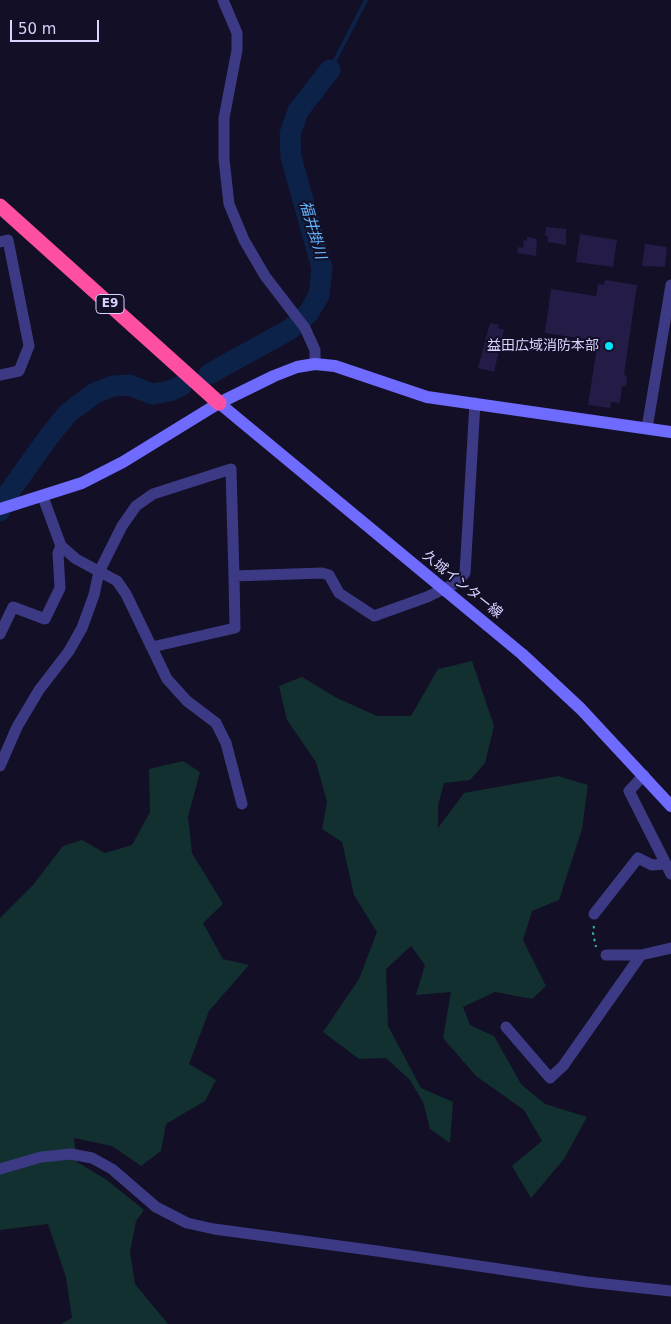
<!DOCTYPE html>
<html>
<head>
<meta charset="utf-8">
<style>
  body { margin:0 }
  #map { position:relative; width:671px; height:1324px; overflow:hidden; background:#130f26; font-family:"DejaVu Sans",sans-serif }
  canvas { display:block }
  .scale { position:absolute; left:10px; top:20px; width:89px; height:22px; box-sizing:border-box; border:2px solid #d9d4ff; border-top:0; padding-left:6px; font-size:15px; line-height:18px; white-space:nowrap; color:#d9d4ff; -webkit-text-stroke:4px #130f26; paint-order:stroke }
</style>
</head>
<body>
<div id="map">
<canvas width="671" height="1324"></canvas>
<div class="scale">50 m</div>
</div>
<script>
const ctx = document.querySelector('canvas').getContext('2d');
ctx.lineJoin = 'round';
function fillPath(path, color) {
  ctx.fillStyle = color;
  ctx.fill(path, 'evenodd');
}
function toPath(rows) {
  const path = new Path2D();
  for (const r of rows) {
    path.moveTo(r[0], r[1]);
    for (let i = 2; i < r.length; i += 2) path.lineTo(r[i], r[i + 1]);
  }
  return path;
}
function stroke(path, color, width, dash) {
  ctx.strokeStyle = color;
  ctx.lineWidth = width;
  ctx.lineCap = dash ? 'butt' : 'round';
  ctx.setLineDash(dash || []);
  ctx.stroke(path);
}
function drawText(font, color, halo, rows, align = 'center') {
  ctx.font = font + ' "DejaVu Sans","Noto Sans JP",sans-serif';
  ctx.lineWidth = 4;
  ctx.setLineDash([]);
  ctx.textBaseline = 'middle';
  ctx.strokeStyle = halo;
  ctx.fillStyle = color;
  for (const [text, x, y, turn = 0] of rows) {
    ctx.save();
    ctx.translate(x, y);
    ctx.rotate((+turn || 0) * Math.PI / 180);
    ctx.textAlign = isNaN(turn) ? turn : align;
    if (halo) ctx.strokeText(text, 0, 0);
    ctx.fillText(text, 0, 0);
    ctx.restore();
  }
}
fillPath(toPath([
  [472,661,494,726,485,763,470,780,444,783,438,805,438,828,464,793,558,776,588,785,582,829,559,900,532,911,523,940,546,986,532,999,495,992,463,1007,470,1025,494,1036,521,1084,545,1104,587,1117,564,1159,531,1198,512,1166,542,1141,524,1110,476,1076,443,1038,451,992,416,995,425,965,411,946,386,969,388,1026,421,1088,453,1102,450,1143,430,1129,423,1102,410,1080,386,1058,359,1059,323,1032,359,979,377,932,354,895,342,842,322,829,327,802,316,762,287,720,279,686,302,677,337,698,377,716,411,716,438,669],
  [183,761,200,772,188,817,192,853,223,904,203,923,223,959,249,965,209,1011,189,1064,216,1080,205,1101,166,1124,161,1151,141,1166,112,1146,74,1138,77,1162,107,1180,144,1210,136,1221,130,1252,135,1284,168,1324,61,1324,72,1318,66,1277,48,1224,0,1230,0,918,33,885,63,846,82,840,105,853,132,845,150,812,149,769]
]), '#12302f');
stroke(toPath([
  [330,70,366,0]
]), '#0c2248', 4);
stroke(toPath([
  [209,374,289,330,308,314,319,295,322,268,291,157,290,134,298,111,330,70],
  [0,511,5,498,50,435,68,413,95,393,113,386,129,385,152,394,170,391,181,386]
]), '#0c2248', 21);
fillPath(toPath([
  [546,227,566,229,566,245,548,242,548,236,545,236],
  [580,234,617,240,613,267,576,262],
  [527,237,537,239,536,256,517,253,518,247,523,248,524,240,527,241],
  [645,244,667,247,665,267,642,266],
  [605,280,637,285,624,375,627,376,626,386,622,386,620,403,611,402,610,408,588,405,596,353,588,352,590,340,545,333,551,289,596,296,598,284,604,285],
  [490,323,499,325,498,328,504,330,494,372,478,368]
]), '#241b47');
stroke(toPath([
  [594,926,593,933,596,947]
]), '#2fb8b0', 2, [2.5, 4]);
stroke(toPath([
  [223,0,237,33,237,50,224,118,224,159,229,204,244,240,265,276,305,328,315,350,315,364],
  [0,242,8,240,29,346,19,371,0,375],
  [647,428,671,285],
  [43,497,61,546,76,559,117,581,126,594,167,679,187,701,216,723,226,743,242,804],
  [0,634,13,607,45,619,60,588,58,553,61,546],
  [152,647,235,628,234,576],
  [0,766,17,727,39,690,69,651,82,628,94,595,99,572,122,526,136,506,153,494,231,469,234,576,322,573,329,575,339,593,374,616,427,597,456,583,465,573,475,403],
  [644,775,629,791,671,874],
  [594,914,638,858,652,865,664,864],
  [606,955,641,955],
  [506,1027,550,1078,563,1066,641,955,671,948],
  [0,1169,41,1157,71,1154,92,1158,112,1169,156,1207,187,1223,214,1229,377,1251,587,1282,671,1291]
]), '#3d3a85', 11);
stroke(toPath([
  [219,403,522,654,581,709,671,806],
  [0,509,82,483,123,462,219,403,274,376,297,367,315,364,335,366,427,397,671,432]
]), '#6f6bff', 12);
stroke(toPath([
  [0,206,219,403]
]), '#ff4fa3', 15);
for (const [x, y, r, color] of [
  [609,346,5,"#00e5ff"]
]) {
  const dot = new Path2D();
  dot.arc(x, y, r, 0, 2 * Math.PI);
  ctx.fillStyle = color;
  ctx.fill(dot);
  stroke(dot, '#130f26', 2);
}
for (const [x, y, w] of [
  [110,304,28]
]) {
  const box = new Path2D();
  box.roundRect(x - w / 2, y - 9.5, w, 19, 4);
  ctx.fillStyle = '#130f26';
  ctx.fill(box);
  stroke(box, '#d9d4ff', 1);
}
drawText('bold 12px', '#d9d4ff', null, [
  ["E9",110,304]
]);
drawText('14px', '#d9d4ff', '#130f26', [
  ["益田広域消防本部",599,346]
], 'right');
drawText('14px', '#d9d4ff', '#130f26', [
  ["久城インター線",462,585,39]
]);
drawText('italic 15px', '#62b6ff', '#130f26', [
  ["福井掛川",312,230,74]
]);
</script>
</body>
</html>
